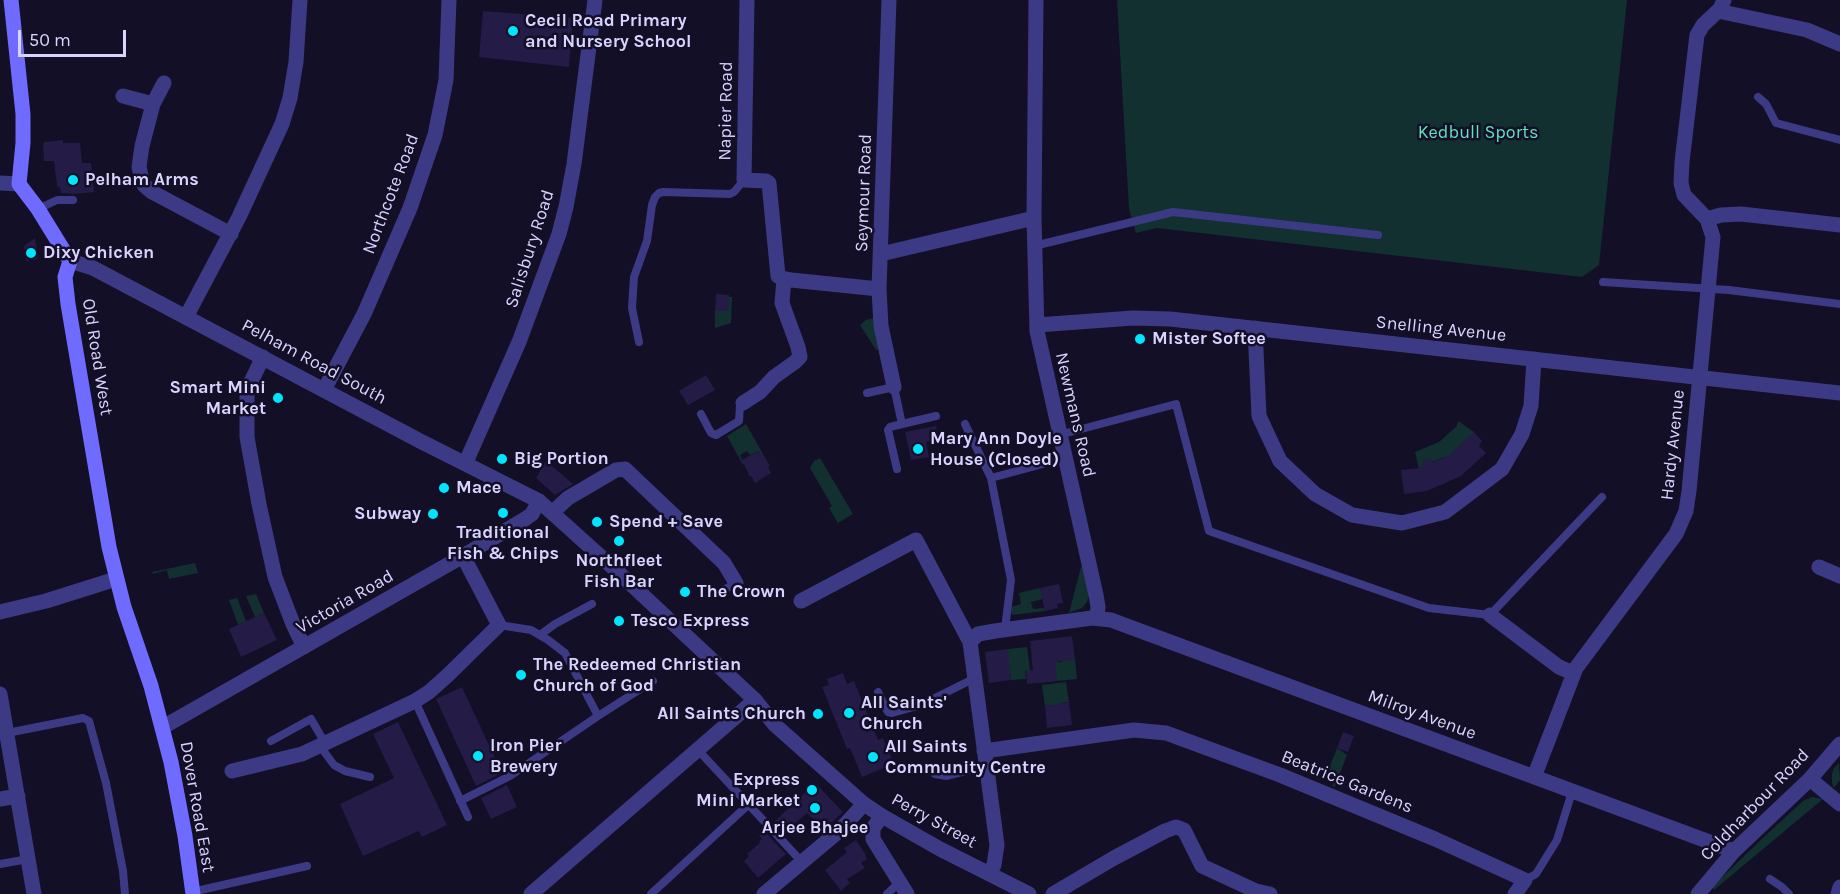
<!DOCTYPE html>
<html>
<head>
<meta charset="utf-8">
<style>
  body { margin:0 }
  #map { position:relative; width:1840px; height:894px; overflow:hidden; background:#130f26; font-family:Karla,sans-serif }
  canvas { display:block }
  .scale { position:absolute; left:18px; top:30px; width:108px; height:27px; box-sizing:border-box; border:3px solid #d9d4ff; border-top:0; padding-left:8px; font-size:18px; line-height:21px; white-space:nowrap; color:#d9d4ff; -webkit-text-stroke:4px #130f26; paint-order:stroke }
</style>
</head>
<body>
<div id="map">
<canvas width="1840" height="894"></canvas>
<div class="scale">50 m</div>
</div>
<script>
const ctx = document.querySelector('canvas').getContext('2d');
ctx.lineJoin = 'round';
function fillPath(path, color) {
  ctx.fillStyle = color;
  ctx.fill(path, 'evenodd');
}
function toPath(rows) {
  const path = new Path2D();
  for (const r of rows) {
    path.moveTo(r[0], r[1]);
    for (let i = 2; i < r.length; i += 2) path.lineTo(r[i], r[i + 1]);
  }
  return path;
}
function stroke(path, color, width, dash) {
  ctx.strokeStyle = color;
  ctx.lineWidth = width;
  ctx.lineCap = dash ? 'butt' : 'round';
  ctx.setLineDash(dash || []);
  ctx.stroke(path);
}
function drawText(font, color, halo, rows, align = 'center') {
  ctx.font = font + ' Karla,sans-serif';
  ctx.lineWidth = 5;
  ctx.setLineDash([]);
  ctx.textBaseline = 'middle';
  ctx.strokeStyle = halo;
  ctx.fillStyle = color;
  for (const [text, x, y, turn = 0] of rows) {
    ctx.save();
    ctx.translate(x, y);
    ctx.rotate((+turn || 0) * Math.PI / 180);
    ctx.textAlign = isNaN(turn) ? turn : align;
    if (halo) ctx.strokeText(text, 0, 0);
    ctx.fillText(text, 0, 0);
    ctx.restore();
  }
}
fillPath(toPath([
  [1117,0,1627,0,1599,265,1582,277,1157,228,1136,233,1129,209],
  [729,297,732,297,731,323,715,328,715,311,729,311],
  [873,318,879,349,876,350,860,325,866,320],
  [1458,421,1474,432,1471,437,1446,458,1444,457,1432,462,1429,459,1423,461,1423,466,1419,469,1415,452,1439,442,1457,426],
  [746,424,763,454,761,455,758,451,750,455,747,451,740,455,744,464,743,465,727,436],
  [820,458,853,514,838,523,829,508,832,506,810,468,814,461],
  [195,563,198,573,169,579,167,570,153,574,152,572],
  [1081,567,1084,567,1089,595,1087,602,1082,608,1069,613],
  [1040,588,1043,599,1031,602,1033,609,1044,608,1045,611,1012,615,1010,607,1021,604,1019,593],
  [256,594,264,613,255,617,246,596],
  [237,598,246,621,240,624,245,636,243,638,229,600],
  [1027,647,1030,671,1025,671,1026,679,1011,680,1011,674,1005,675,1008,649],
  [1067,654,1068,660,1075,659,1077,679,1038,683,1034,680,1032,659,1061,662],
  [1066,682,1069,702,1061,703,1051,710,1050,705,1045,706,1042,685],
  [1337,748,1347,755,1335,787,1332,786,1337,775,1328,771],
  [1839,763,1840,780,1834,788,1832,784,1832,774,1834,768],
  [1812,797,1823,799,1714,890,1712,887,1767,834,1803,801]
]), '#12302f');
fillPath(toPath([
  [483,11,573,18,569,67,479,57],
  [63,140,63,143,80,143,82,163,91,163,94,192,74,194,61,193,60,188,57,186,54,161,44,161,43,145,44,142],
  [35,238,38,259,26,261,24,246],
  [716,294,729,295,729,311,715,311],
  [706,375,715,390,688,405,679,391],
  [936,426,939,439,926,442,929,457,911,460,905,432],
  [1474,432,1482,441,1479,446,1486,453,1461,476,1427,491,1404,494,1401,470,1421,468,1423,461,1431,458,1433,462,1449,455],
  [758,451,761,455,763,454,770,466,768,467,771,473,755,483,751,476,750,477,742,460],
  [546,461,573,484,555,495,536,478],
  [1059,584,1063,603,1057,604,1058,608,1045,611,1040,588],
  [264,613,277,640,241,657,229,629],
  [1072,636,1075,659,1055,662,1057,681,1027,684,1026,671,1033,670,1030,641],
  [1008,649,1011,680,989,683,985,652],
  [843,673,847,684,854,681,878,740,883,738,894,764,862,777,850,748,847,749,822,687,829,685,827,679],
  [462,687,502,773,476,786,436,699],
  [1069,702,1072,725,1047,728,1045,706],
  [398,722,447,825,422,837,419,831,363,856,340,804,394,778,373,734],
  [1343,732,1354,736,1348,752,1337,748],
  [815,783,843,812,830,824,826,819,819,825,807,813,784,833,774,822],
  [507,785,517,807,491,819,481,798],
  [764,831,786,854,758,878,744,861,749,856,747,854,760,843,759,842,762,839,759,836],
  [856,840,866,855,865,855,867,859,861,863,865,868,847,879,850,883,841,891,825,870,847,852,844,848]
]), '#241b47');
stroke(toPath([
  [1758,97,1766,104,1776,123,1840,140],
  [38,209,57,200,73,200],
  [1034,246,1173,212,1378,235],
  [1603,282,1729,290,1840,304],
  [639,342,632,308,634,277,647,241,652,205,655,197,659,193,663,192,730,194,734,192,744,180],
  [867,393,894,387,902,424,890,427,888,430,897,469],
  [701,414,711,433,716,435,739,421,740,405,743,403],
  [902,424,936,416],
  [965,424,991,478],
  [1059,435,1176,404,1209,531,1429,608,1490,615,1602,497],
  [722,591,736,583],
  [499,625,531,630,548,640,565,653,598,716,653,681],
  [1005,629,1011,580,991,478,1065,458],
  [540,635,555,624,592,604],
  [878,692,885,707,888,712,892,713,921,705,975,678],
  [415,701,468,817],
  [7,733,83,718,89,721,106,783,123,871,125,894],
  [271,741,311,719,325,743],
  [320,746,334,765,345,771,370,777],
  [698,750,802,862],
  [935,774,947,776,986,766],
  [460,801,510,776,598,716],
  [0,864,28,859],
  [1770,879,1782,887,1789,894],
  [1525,880,1536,874,1557,840,1572,792],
  [192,892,307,866],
  [651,894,748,805],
  [887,894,900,882]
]), '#3d3a85', 8);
stroke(toPath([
  [747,0,744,180,766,181,769,183,778,276,782,278,791,280,879,289],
  [889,0,879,289,881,326,894,387],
  [1036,0,1034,218,1037,331,1096,595,1098,607,1097,618],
  [1718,11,1807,30,1840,44],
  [164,83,153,104,142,146,139,167,142,180,144,185,152,192,231,234],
  [123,96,153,104],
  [1707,219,1721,215,1741,214,1840,225],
  [881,254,1034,218],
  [186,317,239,217,282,124,290,98,296,62,300,0],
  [1037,325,1133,318,1170,319,1840,393],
  [1255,328,1259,416,1280,461,1315,494,1352,515,1402,523,1445,512,1502,469,1522,434,1531,406,1534,359],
  [263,357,250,384,247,392,247,437,259,504,275,577,293,624,304,647],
  [324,390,364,314,381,275,410,208,435,135,446,80,449,0],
  [743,403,760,392,774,377,795,362,800,357,798,347,782,303,784,279],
  [466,462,519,342,559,234,566,207,574,164,595,0],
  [553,512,568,498,616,470,625,469,724,563,736,583],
  [1819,567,1840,576],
  [801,601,916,540,970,642,997,845,994,865,989,873],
  [0,612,46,601,116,579],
  [1490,615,1559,667,1573,673],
  [970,642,978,634,995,631,1092,618,1111,620,1734,851],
  [0,694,34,894],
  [163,727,463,556,525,519,532,514,539,501],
  [984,751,1134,730,1166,733,1280,775,1435,839,1525,880,1515,894],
  [232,771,302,754,415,701,429,692,448,675,499,625,463,556],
  [1534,777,1576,668,1676,534,1686,511,1689,491,1713,237,1707,219,1684,195,1681,183,1682,162,1697,35,1703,25,1720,9,1724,0],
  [1810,779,1840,804],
  [0,799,18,796],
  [882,816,873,828,873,839,907,894],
  [531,894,755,700],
  [764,894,839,831,864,804],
  [1053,894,1114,858,1165,831,1176,827,1184,830,1202,866,1256,891,1270,894],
  [1838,894,1840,887]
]), '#3d3a85', 15);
stroke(toPath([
  [0,183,19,184],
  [70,261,93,268,420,441,539,501,619,573,755,700,775,725,864,804,882,816,940,849,1029,894],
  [1698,894,1734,851,1810,779,1840,744]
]), '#3d3a85', 15);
stroke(toPath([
  [11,0,23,114,23,143,19,184,38,209,70,261,65,277,68,304,109,547,124,607,151,686,171,762,185,836,193,894]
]), '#6f6bff', 15);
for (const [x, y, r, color] of [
  [513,31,6,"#00e5ff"],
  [73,180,6,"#00e5ff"],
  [31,253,6,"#00e5ff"],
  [1140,339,6,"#00e5ff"],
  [278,398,6,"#00e5ff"],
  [918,449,6,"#00e5ff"],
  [502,459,6,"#00e5ff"],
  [444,488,6,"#00e5ff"],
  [503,513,6,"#00e5ff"],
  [433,514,6,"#00e5ff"],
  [597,522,6,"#00e5ff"],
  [619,541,6,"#00e5ff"],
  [685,592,6,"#00e5ff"],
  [619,621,6,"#00e5ff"],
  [521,675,6,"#00e5ff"],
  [849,713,6,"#00e5ff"],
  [818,714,6,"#00e5ff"],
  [478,756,6,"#00e5ff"],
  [873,757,6,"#00e5ff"],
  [812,790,6,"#00e5ff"],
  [815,808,6,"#00e5ff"]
]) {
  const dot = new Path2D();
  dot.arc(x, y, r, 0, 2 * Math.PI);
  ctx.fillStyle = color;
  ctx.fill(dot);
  stroke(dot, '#130f26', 2);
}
drawText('bold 18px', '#d9d4ff', '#130f26', [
  ["Cecil Road Primary",525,21],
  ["and Nursery School",525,42],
  ["Pelham Arms",85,180],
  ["Dixy Chicken",43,253],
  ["Mister Softee",1152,339],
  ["Smart Mini",266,388,"right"],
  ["Market",266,409,"right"],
  ["Mary Ann Doyle",930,439],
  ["House (Closed)",930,460],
  ["Big Portion",514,459],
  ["Mace",456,488],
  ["Subway",421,514,"right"],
  ["Spend + Save",609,522],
  ["Traditional",503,533,"center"],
  ["Fish & Chips",503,554,"center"],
  ["Northfleet",619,561,"center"],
  ["Fish Bar",619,582,"center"],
  ["The Crown",697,592],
  ["Tesco Express",631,621],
  ["The Redeemed Christian",533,665],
  ["Church of God",533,686],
  ["All Saints'",861,703],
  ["Church",861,724],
  ["All Saints Church",806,714,"right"],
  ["Iron Pier",490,746],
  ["Brewery",490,767],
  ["All Saints",885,747],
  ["Community Centre",885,768],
  ["Express",800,780,"right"],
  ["Mini Market",800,801,"right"],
  ["Arjee Bhajee",815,828,"center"]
], 'left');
drawText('18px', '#d9d4ff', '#130f26', [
  ["Napier Road",726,111,-89],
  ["Seymour Road",864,193,-88],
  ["Northcote Road",391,194,-69],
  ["Salisbury Road",530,249,-72],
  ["Snelling Avenue",1441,329,6],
  ["Old Road West",97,357,81],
  ["Pelham Road South",314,362,28],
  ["Newmans Road",1075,415,77],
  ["Hardy Avenue",1673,445,-84],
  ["Victoria Road",345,602,-30],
  ["Milroy Avenue",1422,715,20],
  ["Beatrice Gardens",1347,782,22],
  ["Coldharbour Road",1755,805,-46],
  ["Dover Road East",197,807,80],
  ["Perry Street",934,821,29]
]);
drawText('18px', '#5fe0c0', '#130f26', [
  ["Kedbull Sports",1478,133]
]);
</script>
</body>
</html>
